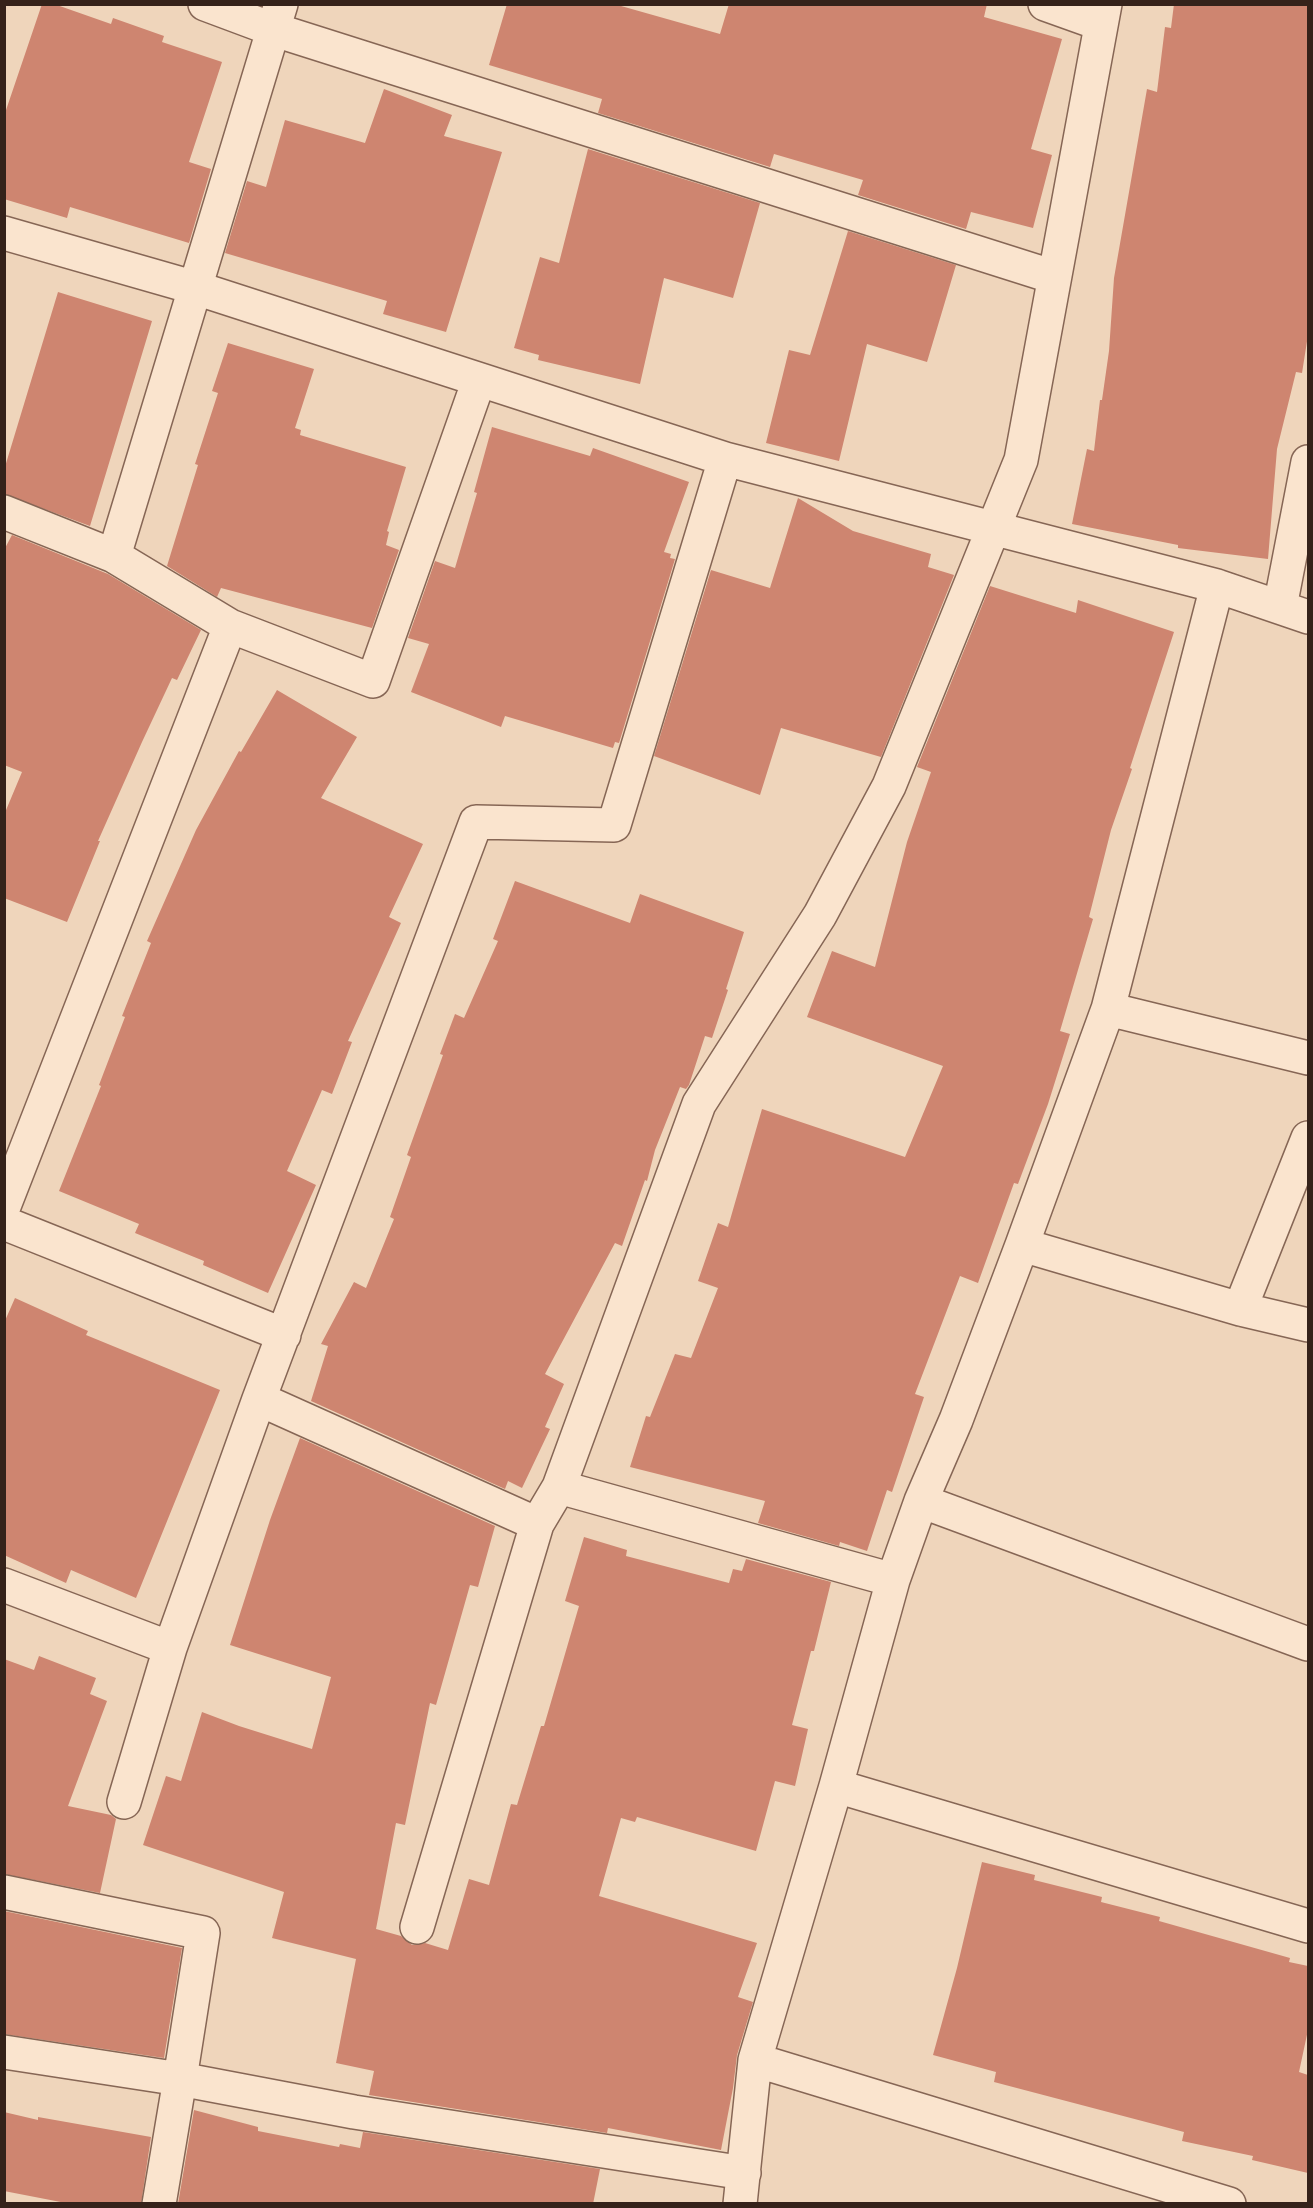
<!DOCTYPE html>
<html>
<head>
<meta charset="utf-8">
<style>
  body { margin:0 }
  #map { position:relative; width:1313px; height:2208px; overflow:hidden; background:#efd5bb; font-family:"IBM Plex Serif",serif }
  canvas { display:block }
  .frame { position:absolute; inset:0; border:6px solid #35221a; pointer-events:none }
</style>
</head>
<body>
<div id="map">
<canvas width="1313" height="2208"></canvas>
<div class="frame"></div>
</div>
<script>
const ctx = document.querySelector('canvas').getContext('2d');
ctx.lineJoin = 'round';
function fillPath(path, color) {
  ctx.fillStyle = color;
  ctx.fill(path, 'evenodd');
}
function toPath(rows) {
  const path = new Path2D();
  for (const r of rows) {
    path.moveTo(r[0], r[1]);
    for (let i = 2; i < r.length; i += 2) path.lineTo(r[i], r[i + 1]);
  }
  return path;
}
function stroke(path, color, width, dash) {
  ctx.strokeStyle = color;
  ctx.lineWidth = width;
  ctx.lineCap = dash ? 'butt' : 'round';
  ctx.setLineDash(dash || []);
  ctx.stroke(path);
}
fillPath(toPath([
  [42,4,54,4,111,24,113,18,164,36,162,42,222,62,189,162,211,169,189,243,70,207,67,218,4,199,4,116],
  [507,4,614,4,720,34,729,4,987,4,984,17,1062,39,1031,149,1052,155,1033,228,971,212,966,229,858,195,863,180,774,154,770,167,598,113,602,99,489,65],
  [1174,4,1308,4,1308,335,1302,373,1296,372,1277,449,1268,559,1178,548,1178,545,1072,524,1087,449,1094,451,1100,400,1102,400,1109,351,1114,278,1147,89,1157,92,1165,27,1171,28],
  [384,89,452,115,444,136,502,152,446,332,383,314,387,301,225,253,247,181,266,187,285,120,365,143],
  [588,149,760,203,733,298,664,278,640,384,538,360,539,355,514,348,540,257,559,263],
  [848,231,956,265,927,362,867,344,839,461,766,443,789,350,810,355],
  [58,292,152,321,90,526,4,494,4,470],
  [228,343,314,369,295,428,301,430,300,435,406,467,387,531,389,532,386,545,399,550,372,628,221,588,217,597,167,566,198,465,195,464,218,393,212,391],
  [492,427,590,456,593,448,689,482,664,552,671,554,670,558,675,559,619,743,615,742,613,748,505,716,501,727,411,692,429,644,408,638,435,561,455,568,477,493,474,492],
  [798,498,853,531,931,554,928,567,954,575,881,757,781,728,760,795,654,756,711,570,770,588],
  [12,535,108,574,201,630,177,680,172,678,142,742,98,841,100,841,67,922,4,898,4,815,22,772,4,765,4,550],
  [990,586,1076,613,1078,600,1174,632,1130,768,1132,769,1111,830,1089,917,1093,919,1060,1031,1070,1034,1048,1104,1018,1184,1014,1183,978,1283,960,1276,915,1394,924,1397,892,1492,887,1490,867,1551,840,1542,839,1546,758,1523,765,1501,630,1467,646,1416,650,1417,675,1354,691,1358,718,1288,698,1281,718,1223,728,1227,762,1109,905,1157,943,1066,807,1017,832,951,875,967,907,842,931,772,917,767],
  [277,690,357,737,321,798,423,844,389,917,401,923,348,1041,352,1042,332,1094,322,1090,287,1171,316,1185,268,1293,203,1265,204,1261,135,1233,139,1224,59,1191,101,1086,99,1085,125,1017,122,1016,151,943,147,941,196,830,239,751,241,752],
  [515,881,630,923,640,894,744,932,726,989,728,990,712,1038,705,1036,689,1085,686,1089,680,1087,655,1150,647,1181,645,1180,622,1246,615,1243,545,1374,564,1384,545,1427,550,1429,522,1488,508,1481,505,1489,311,1401,328,1346,321,1344,354,1282,366,1288,394,1219,390,1217,411,1157,407,1155,443,1055,440,1054,455,1014,464,1018,498,941,493,939],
  [15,1298,88,1331,86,1335,220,1390,136,1598,71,1570,66,1583,4,1555,4,1323],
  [300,1438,495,1526,478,1587,470,1585,436,1705,430,1703,405,1825,396,1823,376,1929,401,1936,412,1945,425,1943,448,1950,469,1879,489,1885,511,1804,517,1805,541,1726,544,1726,579,1606,565,1601,584,1537,627,1550,626,1556,729,1583,733,1569,742,1571,746,1559,831,1582,814,1651,811,1651,792,1725,808,1729,795,1786,775,1781,756,1851,637,1817,635,1822,621,1818,599,1896,757,1943,738,1997,753,2002,737,2055,733,2088,721,2150,608,2128,607,2133,369,2095,374,2071,336,2063,356,1959,272,1938,284,1892,143,1845,166,1776,181,1781,202,1712,239,1726,312,1749,331,1677,230,1645,270,1520],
  [39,1656,96,1678,90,1694,107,1701,68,1806,111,1815,116,1819,100,1893,4,1874,4,1659,34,1670],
  [982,1862,1035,1875,1034,1880,1102,1897,1101,1902,1160,1917,1159,1921,1290,1958,1289,1962,1308,1966,1308,2030,1299,2072,1308,2075,1308,2173,1252,2160,1253,2156,1182,2141,1184,2132,994,2082,996,2072,933,2055,957,1968],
  [4,1911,182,1948,164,2058,4,2034],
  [194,2110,258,2127,258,2131,339,2147,340,2144,360,2148,363,2132,600,2169,593,2204,178,2204],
  [4,2112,38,2120,38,2117,151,2137,141,2204,71,2204,4,2191]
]), '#ce8570');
const street = toPath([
  [205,4,272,29,1054,277],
  [1045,4,1101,24],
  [4,233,196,288,725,459,614,825,476,822,259,1399],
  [725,459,1217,586],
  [4,512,114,556,230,626,4,1206],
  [114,556,281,4],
  [1280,607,1308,462],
  [230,626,373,681,479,380],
  [1108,1009,1308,1058],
  [4,1223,284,1335],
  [1022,1245,1240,1309,1308,1325],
  [1240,1309,1308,1138],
  [559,1487,699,1104,820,915,889,786,1021,460,1105,4],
  [921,1501,1308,1644],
  [4,1585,170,1648],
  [836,1786,1308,1926],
  [124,1802,170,1648,259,1399,537,1524],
  [4,1892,203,1933,180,2079,4,2052],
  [417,1927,537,1524,559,1487,893,1580],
  [755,2060,836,1786,893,1580,921,1501,956,1420,1022,1245,1108,1009,1217,586,1308,617],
  [159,2204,180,2079,354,2112,744,2173],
  [740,2204,755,2060,1229,2204]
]);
stroke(street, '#866655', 36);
stroke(street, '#fae4ce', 33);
</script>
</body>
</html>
